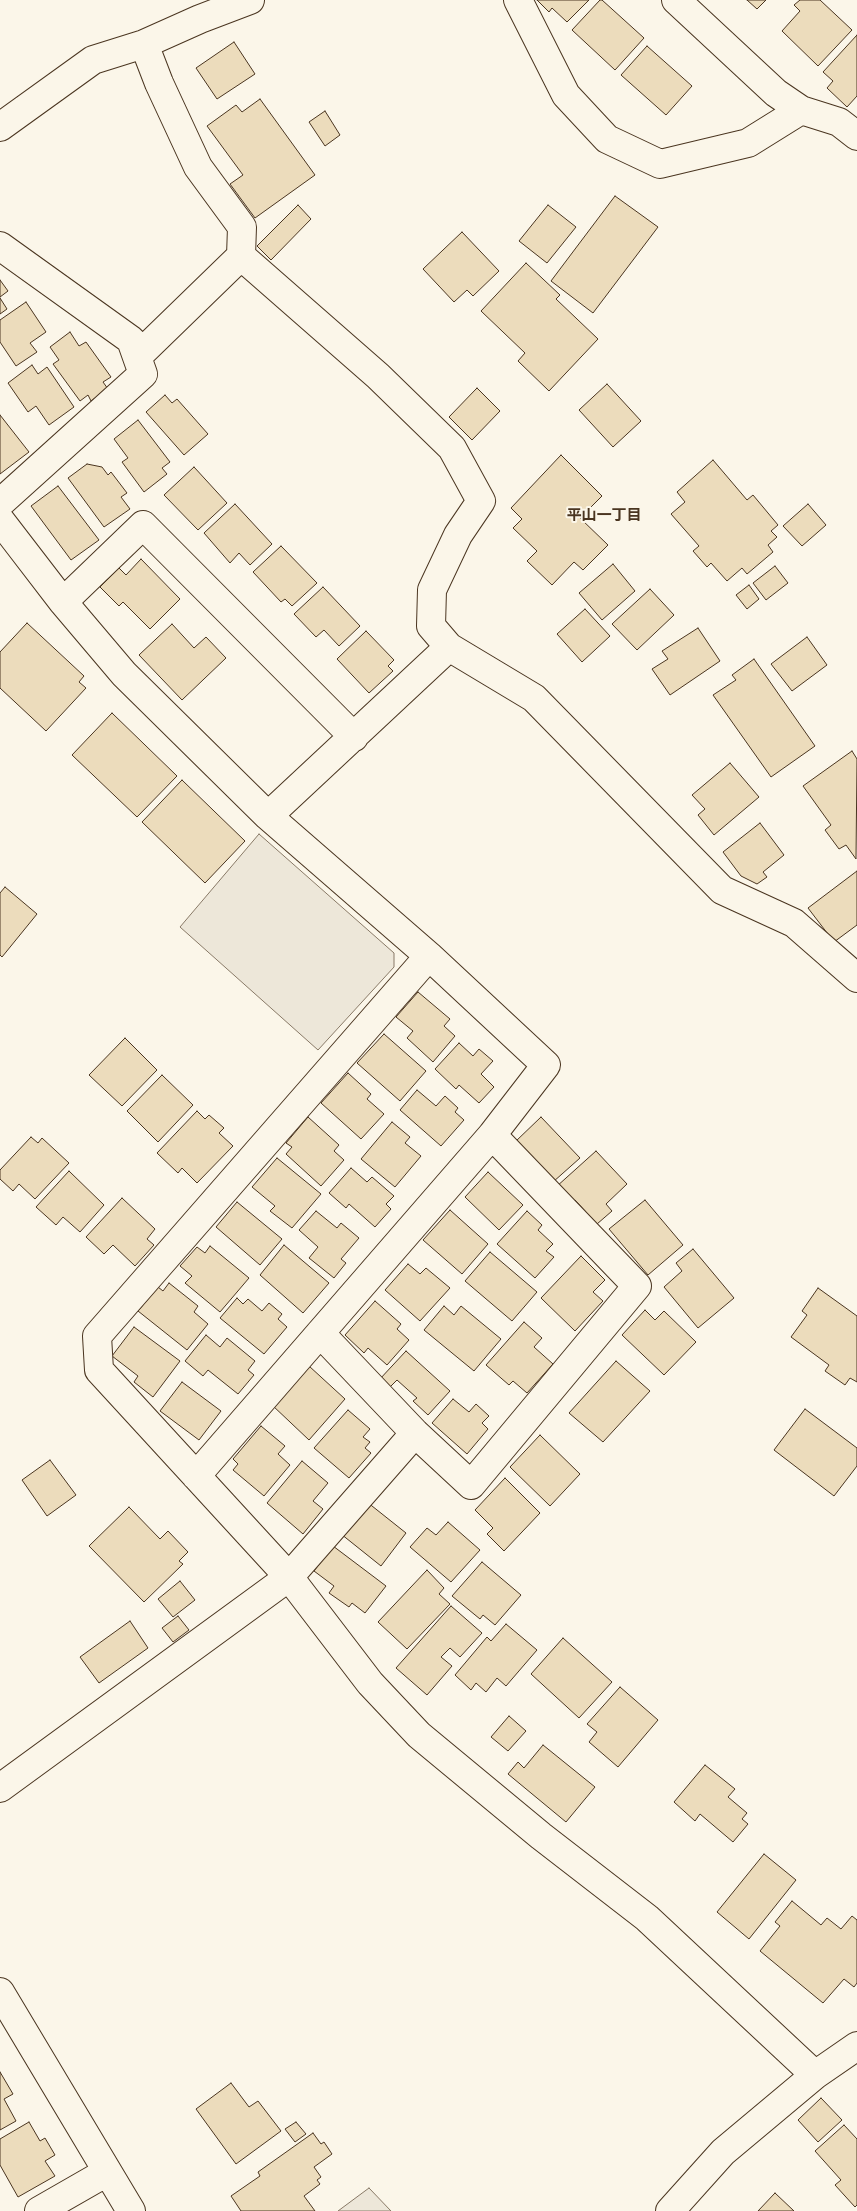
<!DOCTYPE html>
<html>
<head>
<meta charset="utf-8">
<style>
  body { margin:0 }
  canvas { display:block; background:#fbf6e9 }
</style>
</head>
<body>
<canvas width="857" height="2211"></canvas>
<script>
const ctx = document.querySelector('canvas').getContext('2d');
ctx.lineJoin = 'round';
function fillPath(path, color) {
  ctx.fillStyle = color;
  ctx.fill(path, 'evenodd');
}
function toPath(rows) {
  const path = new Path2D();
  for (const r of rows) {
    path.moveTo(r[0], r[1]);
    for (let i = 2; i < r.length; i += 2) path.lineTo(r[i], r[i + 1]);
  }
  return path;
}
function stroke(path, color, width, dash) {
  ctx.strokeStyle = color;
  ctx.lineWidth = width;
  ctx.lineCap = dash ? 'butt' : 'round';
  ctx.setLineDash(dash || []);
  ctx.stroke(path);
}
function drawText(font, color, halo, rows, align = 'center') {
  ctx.font = font + ' "Titillium Web","Noto Sans JP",sans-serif';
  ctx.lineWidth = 4;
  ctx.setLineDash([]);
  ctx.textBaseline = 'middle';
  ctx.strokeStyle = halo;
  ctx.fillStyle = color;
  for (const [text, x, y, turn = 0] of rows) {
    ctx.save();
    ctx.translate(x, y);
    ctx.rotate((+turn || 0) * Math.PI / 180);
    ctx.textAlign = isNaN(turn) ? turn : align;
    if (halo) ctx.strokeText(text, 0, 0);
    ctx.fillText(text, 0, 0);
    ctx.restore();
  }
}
const parking = toPath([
  [259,834,394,953,394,967,318,1050,180,927,259,834],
  [369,2188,391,2211,338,2211,369,2188]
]);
fillPath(parking, '#ede7d9');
stroke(parking, '#887966', 1);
const building = toPath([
  [537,0,589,0,567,22,552,8,549,12,537,0],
  [600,0,602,0,644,38,615,70,572,30,600,0],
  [747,0,766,0,757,9,747,0],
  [800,0,820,0,852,30,818,66,782,31,800,11,794,5,800,0],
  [857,35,857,96,847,107,827,88,833,81,823,72,857,35],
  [234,42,255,74,217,99,196,68,234,42],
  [647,46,692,86,666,115,621,75,647,46],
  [260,99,315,175,255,218,230,184,243,175,207,126,236,105,242,112,260,99],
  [325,111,340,135,325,146,309,122,325,111],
  [615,196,658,227,593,313,551,281,615,196],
  [298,205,311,219,271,260,257,246,298,205],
  [548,205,576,227,547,263,519,241,548,205],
  [462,232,499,271,473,296,467,290,454,302,423,269,462,232],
  [526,263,560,295,556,299,598,339,549,391,518,361,525,353,481,311,526,263],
  [0,280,8,291,0,297,0,280],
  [0,298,7,309,0,314,0,298],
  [26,302,46,332,30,343,37,352,16,366,0,342,0,320,26,302],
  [70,332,79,346,86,342,111,377,103,382,108,389,91,401,88,395,80,401,53,364,59,360,50,347,70,332],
  [32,365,38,374,47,367,74,407,49,425,36,406,28,412,8,383,32,365],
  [607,384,641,421,613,447,579,410,607,384],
  [477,388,500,411,472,440,449,417,477,388],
  [165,395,172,403,177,399,208,434,184,455,146,412,165,395],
  [0,415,29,452,0,474,0,415],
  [138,420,170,462,162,468,167,474,144,492,122,462,128,458,114,439,138,420],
  [561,455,602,496,580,518,608,545,583,570,574,562,552,585,527,561,537,551,513,528,522,519,511,508,561,455],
  [713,460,747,500,753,495,778,525,771,531,777,537,768,545,773,552,747,574,742,568,727,581,711,563,707,567,693,551,699,546,671,514,685,502,677,492,713,460],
  [87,464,102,467,108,475,111,472,127,493,121,497,130,509,104,527,68,478,87,464],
  [194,467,227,503,198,530,164,495,194,467],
  [58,486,99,540,71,560,31,506,58,486],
  [235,504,272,544,250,565,239,553,230,563,204,533,235,504],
  [808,504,826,525,802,546,783,526,808,504],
  [281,546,317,583,292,606,285,599,281,602,253,572,281,546],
  [141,559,180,599,150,629,123,602,119,606,100,587,119,568,126,575,141,559],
  [613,564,635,591,602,620,579,593,613,564],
  [775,566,788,583,766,600,753,583,775,566],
  [749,585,759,599,747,609,736,595,749,585],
  [323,587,360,626,339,646,324,630,316,637,294,614,323,587],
  [650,589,674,615,637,650,612,624,650,589],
  [585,609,610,636,582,662,557,634,585,609],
  [27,623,84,676,79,682,86,688,46,731,0,688,0,652,27,623],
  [172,624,194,648,206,637,226,658,182,700,139,655,172,624],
  [698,628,720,661,670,695,652,669,668,659,662,651,698,628],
  [366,631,394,660,388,666,393,671,369,693,337,659,366,631],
  [807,637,827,665,792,691,771,664,807,637],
  [754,659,815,746,771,777,713,695,736,680,732,675,754,659],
  [112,713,177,776,137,817,72,755,112,713],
  [852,751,857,759,856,859,846,845,839,849,825,830,831,825,803,786,852,751],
  [730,763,759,797,714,835,698,815,705,809,692,795,730,763],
  [182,780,245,841,205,883,142,822,182,780],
  [760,823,784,855,763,872,767,877,757,884,741,876,723,852,760,823],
  [857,871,857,925,834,942,808,908,857,871],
  [5,887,37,914,2,957,0,955,0,893,5,887],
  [418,992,450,1019,444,1026,455,1036,433,1062,407,1038,413,1031,396,1017,418,992],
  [384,1034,426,1071,400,1101,357,1063,384,1034],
  [125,1038,157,1070,122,1106,89,1075,125,1038],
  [459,1043,473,1056,479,1049,493,1061,481,1074,494,1087,479,1103,459,1085,456,1089,435,1069,459,1043],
  [348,1073,371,1094,367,1099,384,1114,361,1139,321,1103,348,1073],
  [162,1075,193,1105,158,1142,127,1111,162,1075],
  [417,1090,436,1106,445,1096,458,1108,455,1112,464,1120,441,1146,400,1110,417,1090],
  [197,1111,205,1119,209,1115,224,1128,219,1133,233,1146,197,1183,182,1168,178,1173,157,1153,197,1111],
  [308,1117,339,1145,334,1151,344,1160,321,1186,286,1154,292,1147,286,1143,308,1117],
  [541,1117,580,1158,553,1182,515,1142,541,1117],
  [392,1122,410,1137,405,1143,421,1156,395,1187,361,1159,392,1122],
  [31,1137,38,1143,42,1138,69,1163,35,1199,19,1184,13,1191,0,1179,0,1170,31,1137],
  [596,1151,627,1184,606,1204,612,1211,597,1224,575,1200,572,1203,556,1187,596,1151],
  [277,1158,321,1194,292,1228,270,1211,275,1206,252,1187,277,1158],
  [351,1168,367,1182,372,1177,394,1196,386,1204,391,1209,375,1227,349,1204,346,1208,329,1193,351,1168],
  [69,1171,104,1205,80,1232,63,1217,56,1225,36,1207,69,1171],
  [488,1172,523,1205,499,1230,465,1197,488,1172],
  [122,1198,155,1229,147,1239,154,1245,135,1266,113,1245,104,1254,86,1237,122,1198],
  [645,1200,683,1245,648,1275,609,1229,645,1200],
  [237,1202,282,1239,260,1265,216,1227,237,1202],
  [450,1210,488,1244,462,1274,423,1240,450,1210],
  [316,1211,337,1228,341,1223,359,1238,341,1259,346,1263,334,1278,309,1258,318,1247,299,1230,316,1211],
  [527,1211,542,1225,538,1230,553,1244,546,1251,554,1257,535,1278,497,1244,527,1211],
  [284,1245,329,1283,303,1313,260,1275,284,1245],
  [210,1246,249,1278,220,1312,185,1283,192,1276,180,1266,197,1247,205,1253,210,1246],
  [693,1249,734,1298,698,1328,664,1287,682,1271,676,1263,693,1249],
  [490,1252,537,1292,512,1321,465,1281,490,1252],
  [581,1256,605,1280,593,1292,603,1301,575,1331,541,1298,581,1256],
  [408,1264,420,1274,426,1268,450,1288,420,1321,385,1290,408,1264],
  [169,1283,198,1306,194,1312,208,1324,187,1350,138,1311,158,1287,163,1291,169,1283],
  [818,1288,857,1316,857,1382,850,1378,845,1385,825,1371,829,1365,791,1337,807,1315,802,1311,818,1288],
  [237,1298,243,1304,248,1299,262,1311,269,1303,282,1314,278,1319,287,1327,264,1354,220,1318,237,1298],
  [375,1301,401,1324,397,1329,409,1340,387,1365,368,1348,364,1353,345,1335,375,1301],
  [444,1306,454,1315,461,1306,501,1339,474,1371,424,1330,444,1306],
  [645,1310,655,1320,664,1311,696,1342,664,1375,622,1335,645,1310],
  [524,1322,542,1338,534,1347,553,1364,527,1393,513,1381,509,1385,486,1365,524,1322],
  [134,1327,180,1361,153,1397,134,1382,138,1376,112,1356,134,1327],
  [206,1335,220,1347,227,1338,255,1361,248,1370,254,1375,238,1394,208,1370,203,1376,185,1361,206,1335],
  [406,1351,450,1391,428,1415,413,1401,417,1398,397,1380,389,1388,379,1380,406,1351],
  [616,1361,650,1391,603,1442,569,1413,616,1361],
  [309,1366,345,1399,309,1440,272,1405,309,1366],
  [182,1382,221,1411,199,1440,160,1411,182,1382],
  [453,1399,469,1412,476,1404,489,1416,482,1423,488,1429,467,1454,432,1423,453,1399],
  [805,1409,857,1448,857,1466,834,1496,774,1450,805,1409],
  [348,1410,370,1429,363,1437,370,1442,365,1448,371,1453,349,1478,314,1448,348,1410],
  [261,1426,285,1446,278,1454,290,1465,264,1496,233,1470,238,1464,233,1459,261,1426],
  [540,1435,580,1474,550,1506,510,1467,540,1435],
  [50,1460,76,1495,47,1516,22,1480,50,1460],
  [302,1461,328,1483,313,1501,323,1509,303,1534,267,1503,302,1461],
  [505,1478,540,1513,504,1551,487,1534,493,1528,475,1510,505,1478],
  [367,1502,406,1533,381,1566,341,1534,367,1502],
  [129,1507,160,1539,168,1531,188,1552,179,1561,183,1564,144,1602,89,1546,129,1507],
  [448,1522,480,1550,451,1582,410,1547,427,1528,436,1535,448,1522],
  [333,1546,386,1586,365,1613,352,1603,349,1607,329,1593,334,1586,314,1571,333,1546],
  [482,1562,521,1595,495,1625,483,1615,480,1619,452,1596,482,1562],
  [427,1570,444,1588,439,1594,450,1604,407,1649,378,1622,427,1570],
  [180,1581,195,1600,173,1617,158,1599,180,1581],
  [451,1606,482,1633,460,1657,450,1648,441,1657,452,1666,427,1695,396,1668,451,1606],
  [178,1616,189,1630,173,1642,162,1628,178,1616],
  [130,1621,148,1648,99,1683,80,1657,130,1621],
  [506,1624,537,1650,506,1686,497,1678,486,1692,476,1683,471,1690,455,1675,487,1637,491,1641,506,1624],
  [563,1638,612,1682,579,1718,531,1674,563,1638],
  [620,1687,658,1720,618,1767,589,1742,597,1732,587,1724,620,1687],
  [509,1716,526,1731,508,1751,491,1737,509,1716],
  [543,1745,595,1787,566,1822,508,1774,518,1762,524,1768,543,1745],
  [705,1765,735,1789,728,1797,747,1813,742,1819,748,1824,733,1842,700,1814,695,1821,674,1802,705,1765],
  [764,1854,796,1880,749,1939,717,1912,764,1854],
  [792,1901,821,1925,827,1918,841,1929,852,1916,857,1920,857,1983,854,1987,844,1979,823,2003,760,1951,780,1926,775,1922,792,1901],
  [0,2072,13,2094,4,2099,16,2121,0,2130,0,2072],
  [231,2083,249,2107,258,2101,281,2131,236,2164,196,2109,231,2083],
  [821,2098,842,2120,818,2142,798,2120,821,2098],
  [29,2122,40,2141,45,2138,55,2155,45,2161,55,2176,18,2197,0,2165,0,2139,29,2122],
  [296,2122,306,2134,295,2142,285,2129,296,2122],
  [844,2125,857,2139,857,2205,855,2207,835,2185,841,2180,815,2151,844,2125],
  [313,2133,321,2144,324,2142,332,2154,314,2167,321,2177,317,2180,320,2184,304,2196,315,2211,241,2211,231,2196,260,2176,258,2172,313,2133],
  [775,2193,794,2211,758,2211,775,2193]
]);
fillPath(building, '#ecdcbc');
stroke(building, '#4a3520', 1);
const minor = toPath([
  [518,0,566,95,607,139,660,164,748,143,801,110],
  [676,0,776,93,801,110,839,122,857,136],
  [144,44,159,83,198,167,242,227,241,256],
  [0,127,93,60,144,44,200,19,250,0],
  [0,246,131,340,143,374,0,503],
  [137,357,241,256,378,376,452,448,481,501,458,535,432,590,431,626,449,647],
  [0,520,63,602,124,674,268,816,429,956,97,1336,99,1370,289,1577,370,1683,419,1735,541,1836,647,1918,815,2075],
  [63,602,143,525,354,737],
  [268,816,449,647,534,698,722,890,794,923,857,978],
  [320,1333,415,1433,471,1485,637,1286,492,1135],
  [196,1476,492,1135,546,1065,429,956],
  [0,1788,289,1577,415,1433],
  [0,1992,131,2211],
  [39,2211,107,2172],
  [670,2211,723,2152,815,2075,857,2046]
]);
stroke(minor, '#4a3520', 30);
stroke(minor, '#fbf6e9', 28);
drawText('bold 15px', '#4a3520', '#fbf6e9', [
  ["平山一丁目",604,516]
]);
</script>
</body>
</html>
